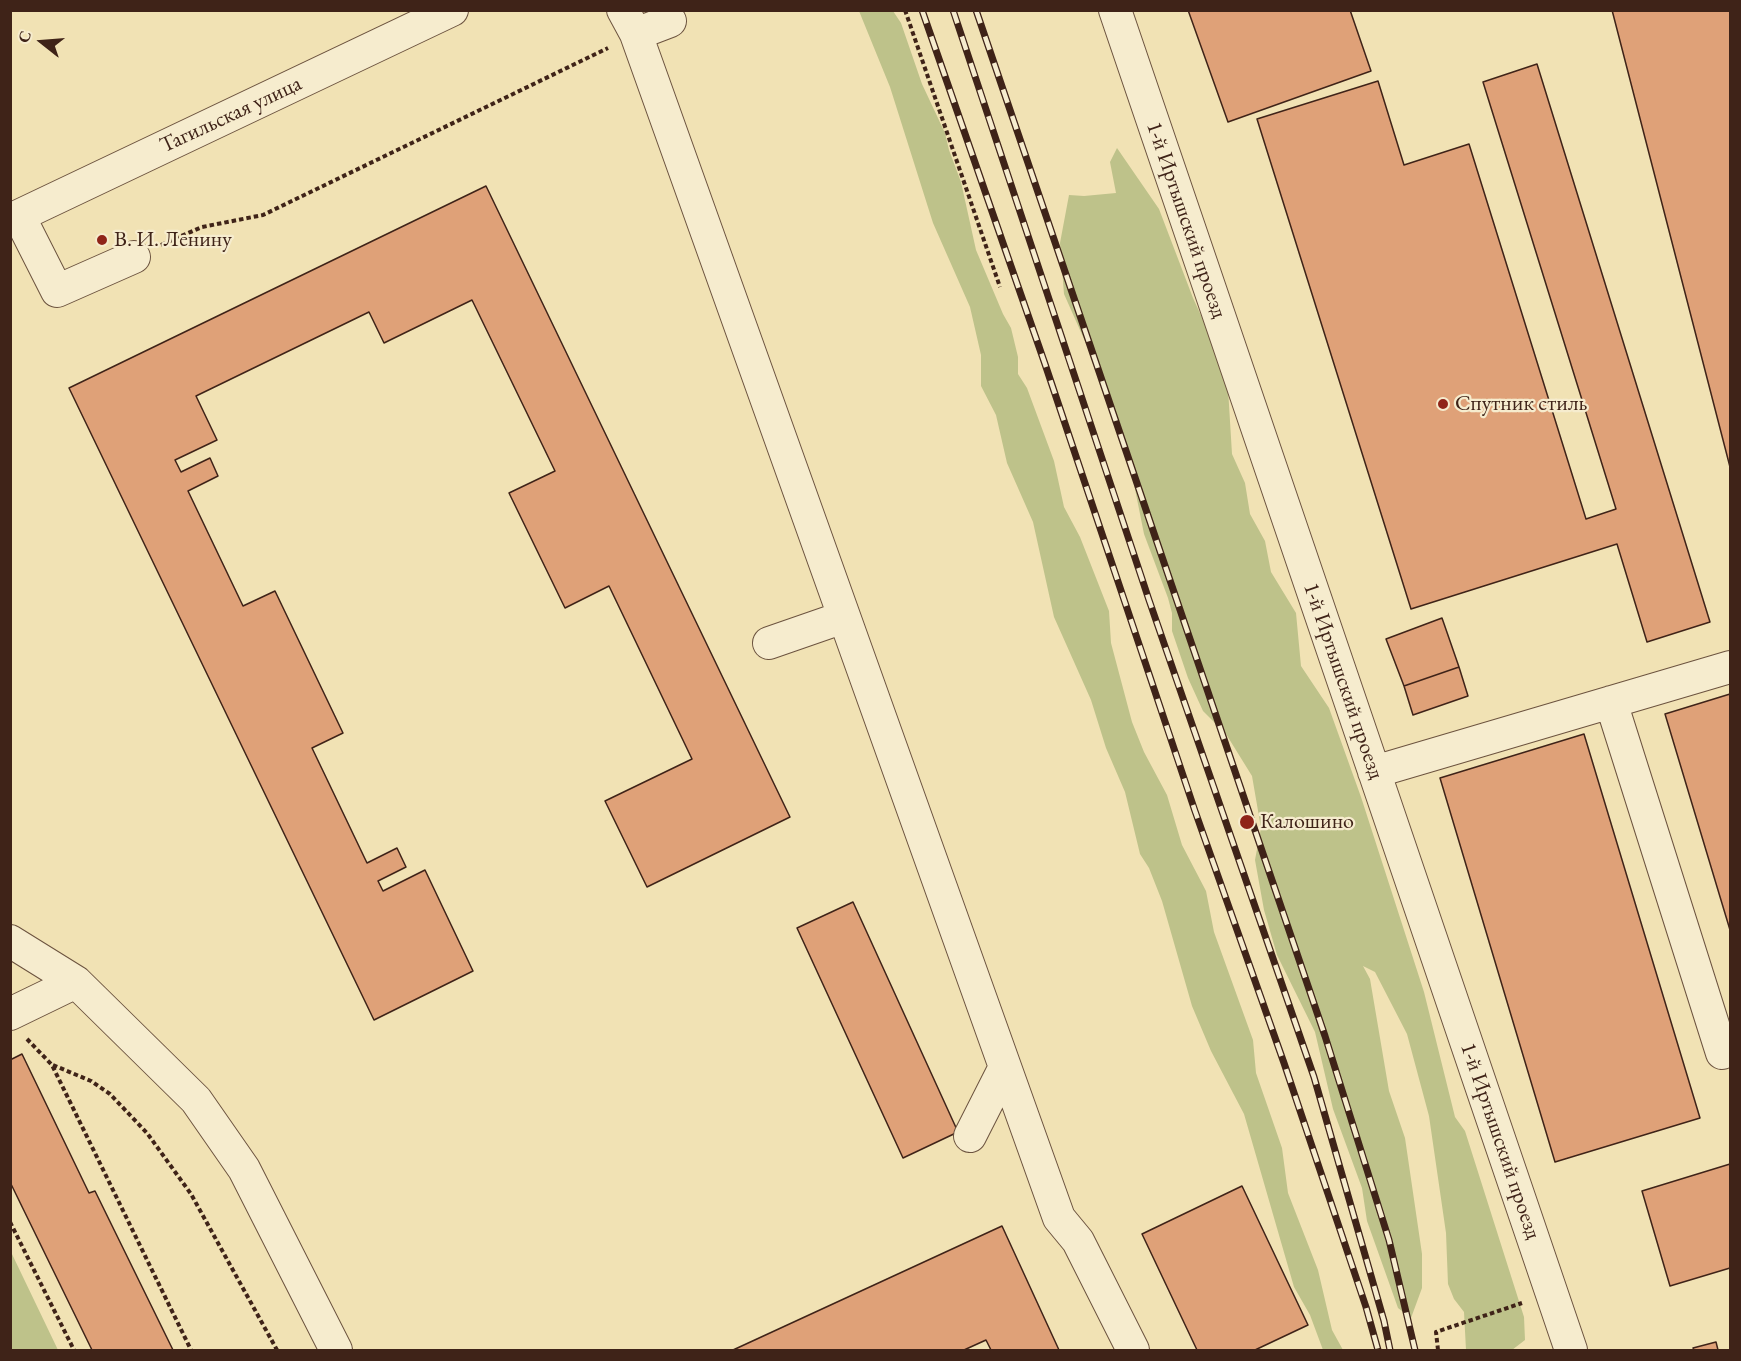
<!DOCTYPE html>
<html>
<head>
<meta charset="utf-8">
<style>
  body { margin:0 }
  #map { position:relative; width:1741px; height:1361px; overflow:hidden; background:#f1e2b4; font-family:"EB Garamond",serif }
  canvas { display:block }
  .frame { position:absolute; inset:0; border:12px solid #3f2318; pointer-events:none }
  .north { position:absolute; left:12px; top:12px; width:60px; height:60px; -webkit-text-stroke:4px #f6ecce; paint-order:stroke; rotate:287deg; font-size:16px; font-weight:700; line-height:24px; text-align:center; color:#3f2318 }
  .north::after { content:''; display:block; margin:auto; width:21px; height:27px; background:#3f2318; clip-path:polygon(50% 0,100% 100%,50% 72%,0 100%) }
</style>
</head>
<body>
<div id="map">
<canvas width="1741" height="1361"></canvas>
<div class="frame"></div>
<div class="north">С</div>
</div>
<script>
const ctx = document.querySelector('canvas').getContext('2d');
ctx.lineJoin = 'round';
function fillPath(path, color) {
  ctx.fillStyle = color;
  ctx.fill(path, 'evenodd');
}
function toPath(rows) {
  const path = new Path2D();
  for (const r of rows) {
    path.moveTo(r[0], r[1]);
    for (let i = 2; i < r.length; i += 2) path.lineTo(r[i], r[i + 1]);
  }
  return path;
}
function stroke(path, color, width, dash) {
  ctx.strokeStyle = color;
  ctx.lineWidth = width;
  ctx.lineCap = dash ? 'butt' : 'round';
  ctx.setLineDash(dash || []);
  ctx.stroke(path);
}
function drawText(font, color, halo, rows, align = 'center') {
  ctx.font = font + ' "EB Garamond",serif';
  ctx.lineWidth = 4.5;
  ctx.setLineDash([]);
  ctx.textBaseline = 'middle';
  ctx.strokeStyle = halo;
  ctx.fillStyle = color;
  for (const [text, x, y, turn = 0] of rows) {
    ctx.save();
    ctx.translate(x, y);
    ctx.rotate((+turn || 0) * Math.PI / 180);
    ctx.textAlign = isNaN(turn) ? turn : align;
    if (halo) ctx.strokeText(text, 0, 0);
    ctx.fillText(text, 0, 0);
    ctx.restore();
  }
}
fillPath(toPath([
  [859,11,893,11,901,23,922,84,945,133,949,150,961,182,976,250,1003,314,1011,328,1018,357,1018,374,1027,388,1054,461,1064,507,1080,537,1109,611,1111,643,1132,722,1144,752,1167,795,1182,845,1206,891,1214,932,1253,1040,1256,1073,1282,1148,1288,1193,1318,1270,1332,1330,1343,1350,1323,1350,1310,1315,1294,1287,1244,1114,1211,1051,1192,1006,1162,901,1149,868,1140,854,1125,792,1106,748,1091,700,1054,617,1033,522,1007,463,996,415,981,386,981,355,970,307,933,223,890,87],
  [1117,148,1159,209,1193,298,1227,372,1232,454,1245,483,1250,514,1265,541,1271,572,1296,613,1301,666,1329,708,1361,797,1424,992,1455,1117,1465,1131,1524,1317,1525,1340,1512,1350,1466,1350,1464,1312,1454,1299,1448,1284,1446,1233,1429,1116,1407,1034,1375,972,1363,966,1370,979,1389,1091,1405,1138,1422,1254,1422,1288,1411,1318,1398,1308,1367,1221,1362,1188,1333,1109,1315,1032,1277,955,1264,910,1255,860,1261,828,1252,776,1226,734,1203,711,1188,678,1172,631,1172,613,1168,598,1144,534,1134,484,1103,382,1064,294,1060,243,1069,195,1084,196,1116,193,1110,162],
  [11,1252,58,1350,11,1350]
]), '#bec28a');
const building = toPath([
  [1188,10,1350,10,1371,71,1228,122,1188,10],
  [1612,10,1730,10,1730,467,1612,10],
  [1537,64,1710,622,1647,642,1617,544,1411,609,1257,119,1378,81,1404,165,1469,144,1586,519,1616,509,1483,82,1537,64],
  [486,186,790,817,647,887,605,801,692,759,609,586,565,608,509,493,555,471,472,300,384,343,369,312,196,396,217,440,175,460,181,472,210,458,218,476,188,491,243,606,275,591,343,733,312,748,367,863,397,848,406,867,378,881,383,891,425,870,473,971,374,1020,69,388,486,186],
  [1442,618,1459,667,1404,686,1386,639,1442,618],
  [1459,667,1468,696,1413,715,1404,686,1459,667],
  [1730,694,1730,930,1665,714,1730,694],
  [1584,734,1700,1118,1555,1162,1440,778,1584,734],
  [853,902,958,1132,903,1158,797,928,853,902],
  [22,1054,89,1193,95,1191,173,1350,92,1350,10,1182,10,1060,22,1054],
  [1730,1164,1730,1268,1670,1286,1642,1191,1730,1164],
  [1242,1186,1308,1325,1255,1350,1197,1350,1142,1234,1242,1186],
  [1002,1226,1059,1350,991,1350,986,1340,964,1350,733,1350,1002,1226],
  [1716,1342,1718,1350,1694,1350,1693,1348,1716,1342]
]);
fillPath(building, '#dfa178');
stroke(building, '#3f2318', 1.5);
const minor = toPath([
  [623,10,636,34,1059,1218,1078,1241,1133,1350],
  [1115,10,1571,1350],
  [636,34,670,21],
  [19,216,57,291,134,257],
  [10,220,452,10],
  [769,643,844,617],
  [1611,702,1722,1053],
  [1374,772,1730,667],
  [10,941,76,982,196,1100,244,1169,336,1350],
  [10,1014,76,982],
  [970,1136,1005,1067]
]);
stroke(minor, '#6c533f', 34);
stroke(toPath([
  [905,10,1000,287],
  [161,245,202,227,263,215,608,48],
  [27,1039,52,1065,191,1350],
  [53,1065,91,1081,110,1094,147,1133,191,1194,277,1350],
  [10,1222,74,1350],
  [1438,1350,1436,1332,1522,1303]
]), '#3f2318', 4, [4.5, 3]);
stroke(minor, '#f6ecce', 32);
const rail = toPath([
  [922,10,1045,364,1195,811,1284,1063,1366,1307,1378,1350],
  [953,10,1149,600,1314,1077,1384,1321,1390,1350],
  [976,10,1325,1036,1389,1240,1415,1350]
]);
stroke(rail, '#3f2318', 7);
stroke(rail, '#f6ecce', 4.5, [14]);
for (const [x, y, r, color] of [
  [102,240,6,"#8f2418"],
  [1443,404,6,"#8f2418"],
  [1247,822,8,"#8f2418"]
]) {
  const dot = new Path2D();
  dot.arc(x, y, r, 0, 2 * Math.PI);
  ctx.fillStyle = color;
  ctx.fill(dot);
  stroke(dot, '#f6ecce', 2);
}
drawText('22px', '#3f2318', '#f6ecce', [
  ["Тагильская улица",231,115,-25],
  ["1-й Иртышский проезд",1186,220,71],
  ["1-й Иртышский проезд",1343,681,71],
  ["1-й Иртышский проезд",1500,1141,71]
]);
drawText('22px', '#3f2318', '#f6ecce', [
  ["В. И. Ленину",114,240],
  ["Спутник стиль",1455,404],
  ["Калошино",1260,822]
], 'left');
</script>
</body>
</html>
